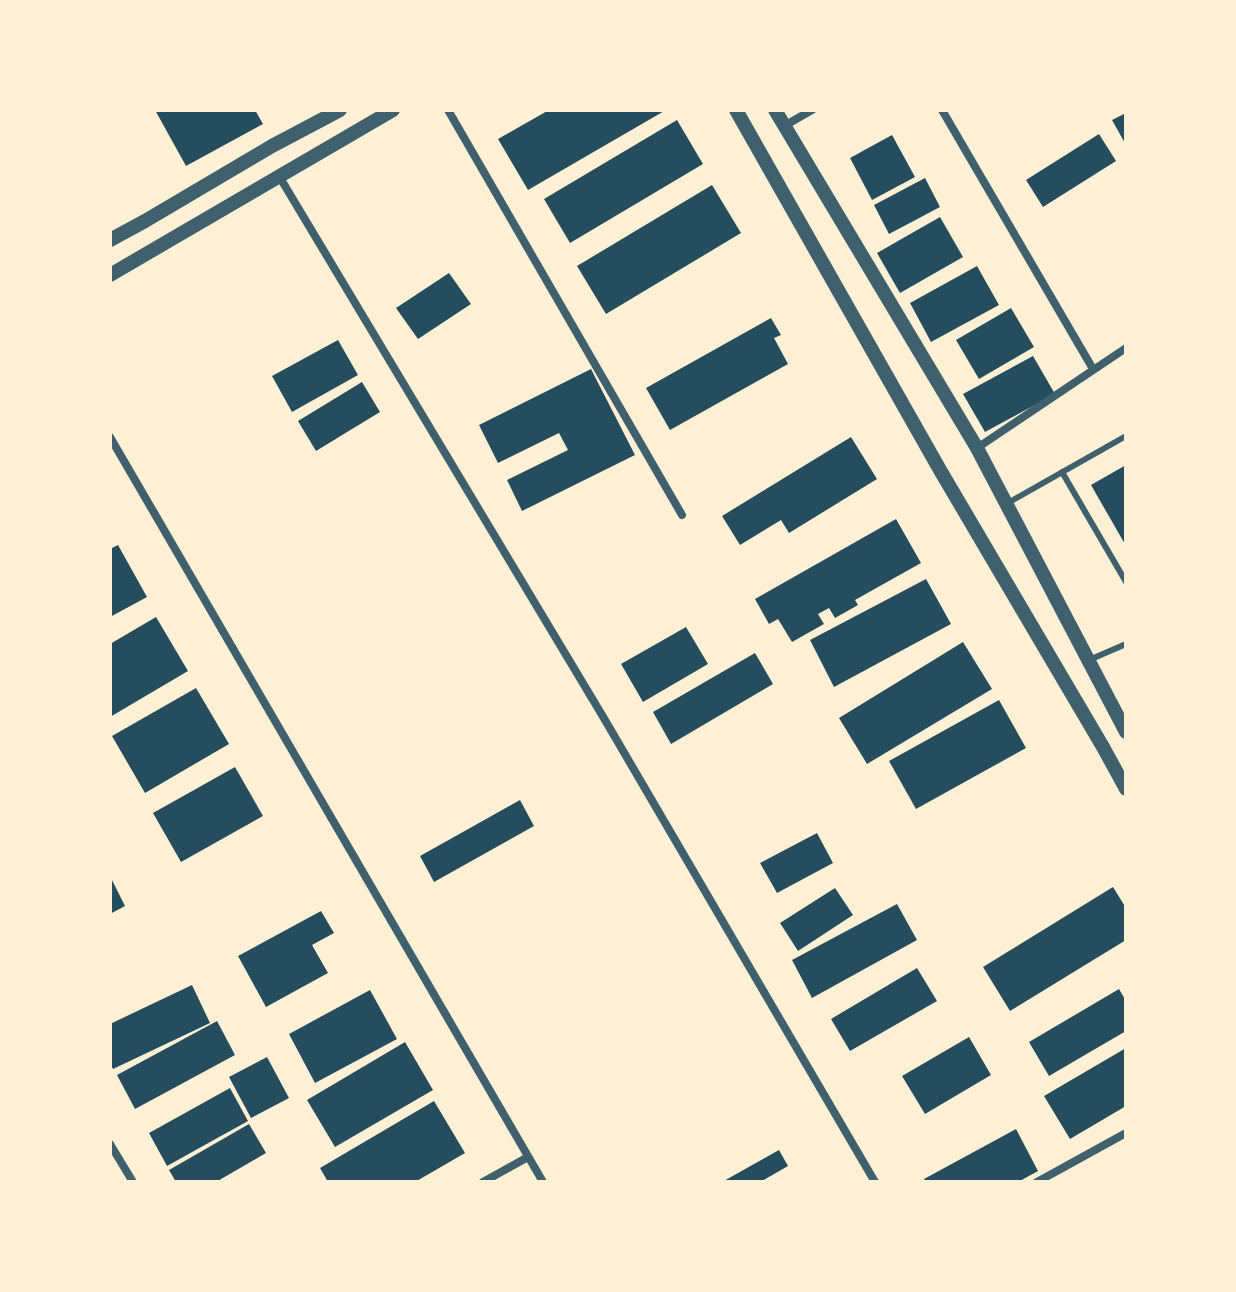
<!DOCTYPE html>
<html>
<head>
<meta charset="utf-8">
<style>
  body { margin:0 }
  #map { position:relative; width:1236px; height:1292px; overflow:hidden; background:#fdf0d5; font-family:"Sofia Sans Condensed",sans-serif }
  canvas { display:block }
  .frame { position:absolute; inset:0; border:112px solid #fdf0d5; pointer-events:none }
</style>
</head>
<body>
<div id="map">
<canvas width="1236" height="1292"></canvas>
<div class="frame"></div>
</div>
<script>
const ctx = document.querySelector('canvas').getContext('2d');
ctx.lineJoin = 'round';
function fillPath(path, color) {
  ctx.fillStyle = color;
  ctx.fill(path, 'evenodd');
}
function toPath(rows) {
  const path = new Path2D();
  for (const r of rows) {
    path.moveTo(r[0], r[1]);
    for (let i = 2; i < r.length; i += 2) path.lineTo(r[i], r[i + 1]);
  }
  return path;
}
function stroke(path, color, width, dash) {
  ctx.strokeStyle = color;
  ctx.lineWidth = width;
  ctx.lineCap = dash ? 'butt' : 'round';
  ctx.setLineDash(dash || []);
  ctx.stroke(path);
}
fillPath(toPath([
  [155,110,255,110,263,124,186,166],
  [549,110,666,110,528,190,498,139],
  [1126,113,1126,145,1112,120],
  [677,120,703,164,570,243,544,199],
  [1099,134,1116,161,1043,207,1026,180],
  [892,135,915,177,872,200,850,158],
  [925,178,940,207,889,234,874,205],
  [712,185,741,233,606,314,577,266],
  [940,217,963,257,900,293,877,253],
  [977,266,999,305,931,342,910,303],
  [449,273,471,304,418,339,396,308],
  [1011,308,1034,347,979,379,956,340],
  [771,318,781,335,774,338,788,364,670,430,646,388],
  [338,340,358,375,292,412,272,376],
  [1033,356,1055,394,985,432,963,394],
  [591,369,635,455,522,511,507,480,568,450,559,433,498,463,479,425],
  [362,382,380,412,316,451,298,421],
  [851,437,877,479,789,533,781,520,740,545,722,516],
  [1126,465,1126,546,1091,485],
  [896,519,921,563,855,600,858,605,835,618,829,608,818,614,824,624,792,642,778,619,769,624,755,599],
  [118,545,147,597,110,617,110,549],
  [926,579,951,624,834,687,810,640],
  [156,617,188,671,110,717,110,644],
  [686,627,708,664,643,702,621,664],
  [963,642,992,689,867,764,839,718],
  [755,653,773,684,671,744,653,712],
  [196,688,229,744,145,793,112,736],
  [999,700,1026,748,916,809,889,761],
  [235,767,263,816,181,862,153,813],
  [520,800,534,826,434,882,420,856],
  [817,833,833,863,777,893,760,863],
  [110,876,125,906,110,914],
  [1113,887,1126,908,1126,940,1010,1011,983,967],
  [835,888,853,915,798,951,780,923],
  [897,904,917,940,812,998,792,960],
  [321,911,334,933,312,945,328,973,266,1007,238,956],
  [917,968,937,1001,850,1051,831,1019],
  [192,985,210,1023,113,1069,110,1063,110,1024],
  [1119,989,1126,1001,1126,1031,1049,1076,1029,1042],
  [370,990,397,1039,315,1083,289,1034],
  [217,1021,235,1055,135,1109,117,1075],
  [969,1037,991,1075,925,1114,902,1076],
  [405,1042,433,1090,335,1147,307,1100],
  [1126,1048,1126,1106,1070,1139,1044,1096],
  [267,1057,289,1098,251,1118,229,1077],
  [230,1088,248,1121,167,1166,149,1133],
  [434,1101,465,1153,415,1182,328,1182,320,1168],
  [249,1124,266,1153,216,1182,176,1182,169,1170],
  [1016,1129,1038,1171,1018,1182,926,1182,924,1179],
  [779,1150,788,1166,762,1181,763,1182,722,1182]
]), '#264d5e');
stroke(toPath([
  [1062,472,1126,582],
  [1006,504,1126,436],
  [1089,660,1126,644]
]), '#3f606c', 6);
stroke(toPath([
  [448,110,682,515],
  [942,110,1093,369],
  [784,126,812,110],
  [279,176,605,720,875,1182],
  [110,437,543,1182],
  [977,448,1126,348],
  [110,1144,133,1182],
  [483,1182,528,1157],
  [1037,1182,1126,1133]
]), '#3f606c', 8);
stroke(toPath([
  [736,110,940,470,1103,747,1126,789],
  [775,110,977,448,1126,732],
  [110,240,145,221,272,146,340,110],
  [110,275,393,110]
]), '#3f606c', 14);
</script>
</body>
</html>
